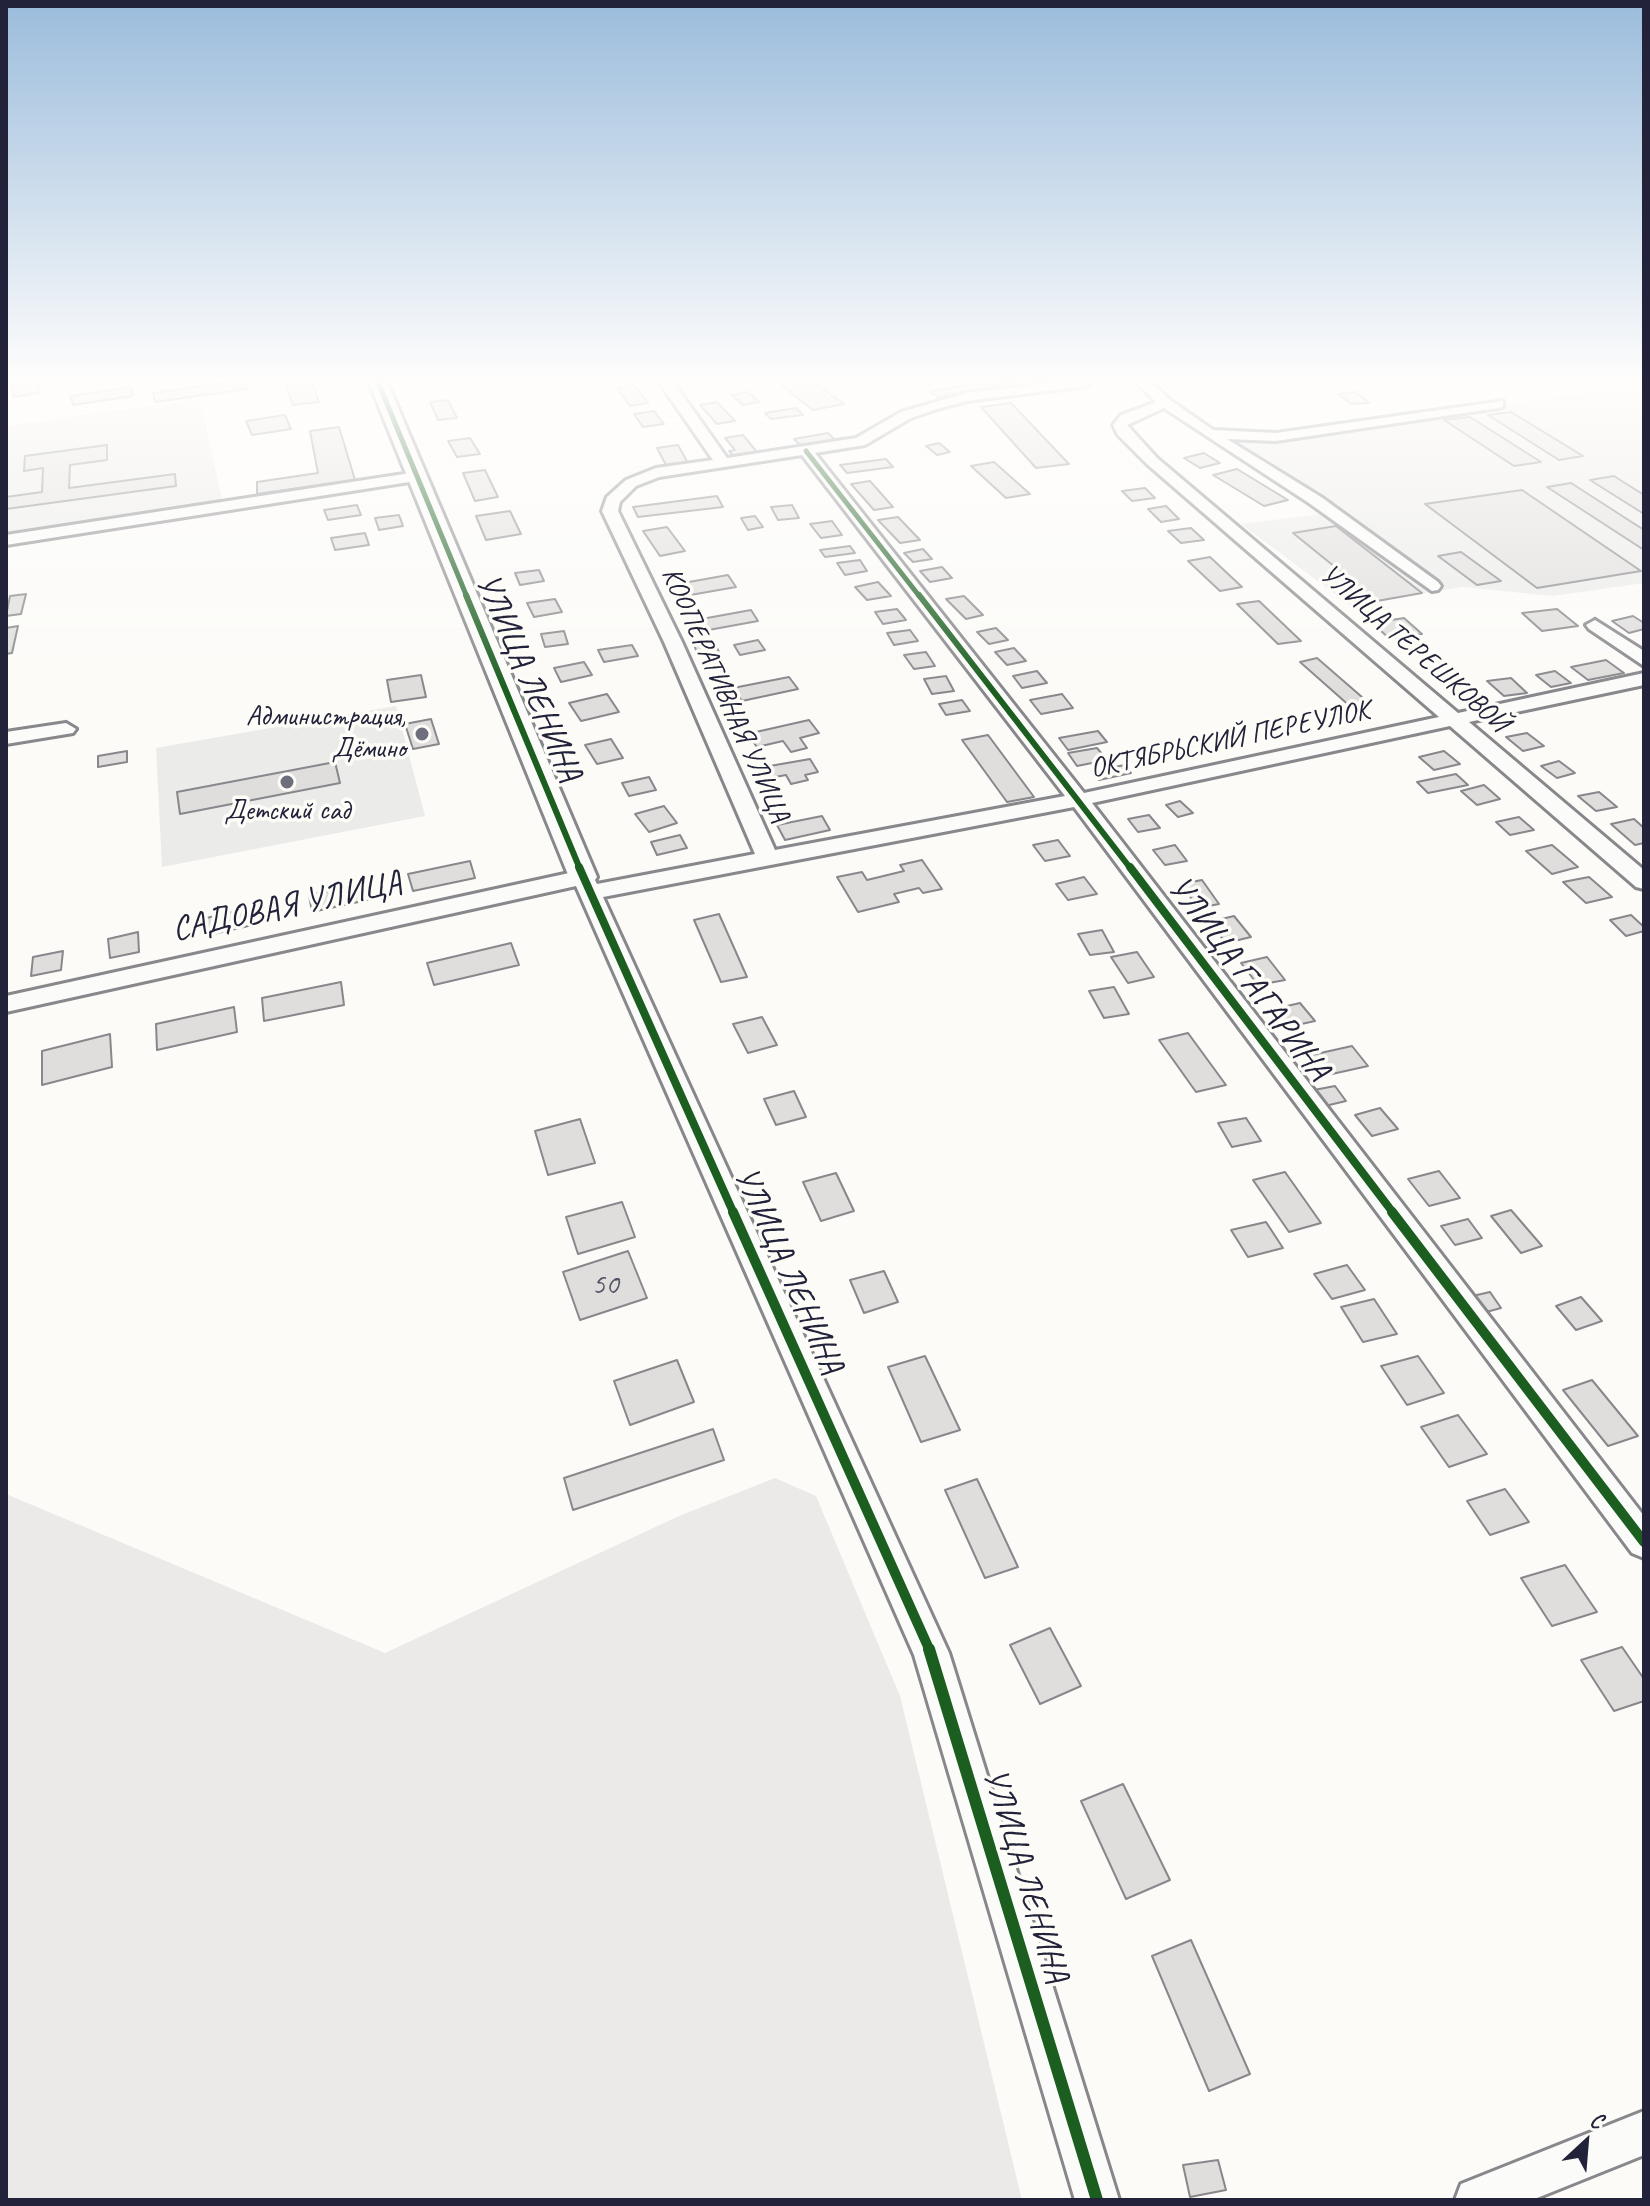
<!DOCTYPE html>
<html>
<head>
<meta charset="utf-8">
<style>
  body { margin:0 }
  #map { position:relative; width:1650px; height:2206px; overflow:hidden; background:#fcfbf8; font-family:Caveat,sans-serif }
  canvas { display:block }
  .frame { position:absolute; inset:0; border:8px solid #22223b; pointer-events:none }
  .north { position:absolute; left:1546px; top:2102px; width:80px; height:80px; -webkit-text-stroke:6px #fdfcf7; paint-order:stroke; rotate:26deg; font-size:22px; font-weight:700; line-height:32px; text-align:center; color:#22223b }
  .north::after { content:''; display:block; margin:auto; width:28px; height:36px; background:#22223b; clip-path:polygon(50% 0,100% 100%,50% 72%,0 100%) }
</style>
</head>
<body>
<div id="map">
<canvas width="1650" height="2206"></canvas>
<div class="frame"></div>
<div class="north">С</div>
</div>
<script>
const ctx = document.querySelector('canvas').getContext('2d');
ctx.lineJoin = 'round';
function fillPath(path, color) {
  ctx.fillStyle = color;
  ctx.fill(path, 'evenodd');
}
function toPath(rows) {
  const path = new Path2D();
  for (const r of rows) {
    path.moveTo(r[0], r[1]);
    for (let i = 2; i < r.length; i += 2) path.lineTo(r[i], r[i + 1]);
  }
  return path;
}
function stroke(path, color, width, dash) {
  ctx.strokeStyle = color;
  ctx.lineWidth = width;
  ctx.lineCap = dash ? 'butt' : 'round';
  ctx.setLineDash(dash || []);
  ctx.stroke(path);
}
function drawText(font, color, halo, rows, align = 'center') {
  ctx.font = font + ' Caveat,sans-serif';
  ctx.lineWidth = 7;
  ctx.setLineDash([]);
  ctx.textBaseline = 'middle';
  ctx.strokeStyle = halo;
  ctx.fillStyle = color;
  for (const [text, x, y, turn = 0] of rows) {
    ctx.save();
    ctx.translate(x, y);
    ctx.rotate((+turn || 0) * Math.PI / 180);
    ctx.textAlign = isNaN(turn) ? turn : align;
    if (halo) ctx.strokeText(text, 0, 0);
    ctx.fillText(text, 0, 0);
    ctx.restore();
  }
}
fillPath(toPath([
  [1642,385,1644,583,1553,596,1463,587,1350,605,1241,524,1345,511,1238,442],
  [200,399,223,504,6,537,6,426],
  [396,706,425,816,162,867,156,748]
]), '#ebebe9');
fillPath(toPath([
  [775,1478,816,1496,900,1696,1022,2200,6,2200,6,1494,385,1653,679,1516]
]), '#ebeae8');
const building = toPath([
  [11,382,37,382,39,393,14,397,11,382],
  [231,382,244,382,247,389,155,402,153,393,231,382],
  [285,382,312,382,319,402,293,405,285,382],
  [798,382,814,382,844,404,813,410,781,385,798,382],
  [982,382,1016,382,938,397,930,392,982,382],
  [634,385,648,403,630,406,617,388,634,385],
  [131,387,133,396,73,405,71,396,131,387],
  [748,392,759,402,743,405,732,395,748,392],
  [1356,392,1369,403,1351,404,1338,394,1356,392],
  [448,400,457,418,438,420,430,402,448,400],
  [717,402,735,421,717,424,700,405,717,402],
  [1011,403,1069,464,1036,468,981,407,1011,403],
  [796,408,803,415,771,419,765,413,796,408],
  [654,411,664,424,643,427,634,414,654,411],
  [1511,412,1583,456,1559,460,1488,415,1511,412],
  [285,415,291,429,252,435,246,421,285,415],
  [1470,417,1541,462,1514,466,1444,420,1470,417],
  [339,427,355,480,257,494,257,482,318,473,310,431,339,427],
  [828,433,836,441,802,447,794,439,828,433],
  [743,435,761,457,737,460,729,451,735,450,725,438,743,435],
  [470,438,480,454,457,457,448,441,470,438],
  [939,443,950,452,937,455,926,446,939,443],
  [107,445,107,460,70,465,69,488,175,474,176,486,6,509,6,497,42,492,43,468,24,471,25,456,107,445],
  [678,445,689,465,667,467,657,448,678,445],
  [1204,453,1220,463,1200,468,1184,458,1204,453],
  [886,459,893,467,847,473,840,465,886,459],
  [994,462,1030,494,1006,498,971,466,994,462],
  [1237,469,1288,500,1264,506,1213,475,1237,469],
  [485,470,498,497,475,501,463,473,485,470],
  [1614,476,1644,495,1644,514,1590,480,1614,476],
  [870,481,893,507,874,510,851,484,870,481],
  [1571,483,1644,530,1644,550,1547,487,1571,483],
  [1145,488,1155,498,1132,501,1122,491,1145,488],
  [1522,490,1641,571,1537,588,1425,504,1522,490],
  [717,496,723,507,638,517,633,507,717,496],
  [357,505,361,515,328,520,324,510,357,505],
  [792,505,799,518,778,520,771,507,792,505],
  [1166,506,1179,519,1161,522,1148,509,1166,506],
  [510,511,521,534,486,540,476,516,510,511],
  [399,515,403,526,379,530,375,518,399,515],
  [755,516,763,527,748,530,741,518,755,516],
  [898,517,920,540,900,543,878,520,898,517],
  [832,521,842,535,821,538,810,524,832,521],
  [1336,526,1422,593,1377,601,1293,533,1336,526],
  [667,527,685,551,660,556,643,531,667,527],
  [1191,528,1204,540,1181,543,1168,531,1191,528],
  [365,533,369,545,335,550,331,538,365,533],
  [850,546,855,553,825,557,820,550,850,546],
  [923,549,932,559,913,562,904,553,923,549],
  [1461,552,1501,581,1477,585,1438,556,1461,552],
  [1210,557,1242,587,1220,591,1188,561,1210,557],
  [860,560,867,571,845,575,837,563,860,560],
  [942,567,952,578,930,582,920,571,942,567],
  [539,570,544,581,520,585,515,573,539,570],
  [728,575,736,587,679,597,672,585,728,575],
  [878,582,891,596,867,600,855,587,878,582],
  [26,594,21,614,6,616,10,596,26,594],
  [964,596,983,615,966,619,946,599,964,596],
  [555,599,562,612,534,617,527,603,555,599],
  [1259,601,1301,641,1278,644,1237,604,1259,601],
  [897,609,906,620,883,624,875,612,897,609],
  [1557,609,1578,626,1542,631,1522,613,1557,609],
  [751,610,758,621,692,633,685,622,751,610],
  [1633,616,1644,623,1644,629,1629,633,1612,621,1633,616],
  [1404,618,1422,634,1390,639,1372,623,1404,618],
  [18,626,12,653,6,654,6,628,18,626],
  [996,628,1008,640,989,644,977,632,996,628],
  [910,630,918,641,894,645,887,633,910,630],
  [564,631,568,644,545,647,541,634,564,631],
  [758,640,765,650,740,655,734,645,758,640],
  [714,642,719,652,698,655,694,645,714,642],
  [632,645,638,656,604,662,598,650,632,645],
  [1014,648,1026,661,1007,665,995,652,1014,648],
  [926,652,935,666,914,669,904,655,926,652],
  [1317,658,1370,704,1352,708,1300,662,1317,658],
  [1606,660,1624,673,1588,680,1571,667,1606,660],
  [584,662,592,675,561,682,554,668,584,662],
  [1037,671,1047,683,1022,688,1013,676,1037,671],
  [1555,671,1571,683,1551,687,1536,675,1555,671],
  [421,675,426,697,391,702,387,680,421,675],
  [946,676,954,691,932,694,924,679,946,676],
  [789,677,798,689,742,701,733,688,789,677],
  [1511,678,1527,693,1504,696,1487,681,1511,678],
  [607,694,619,712,581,721,569,703,607,694],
  [1062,694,1073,708,1041,714,1030,700,1062,694],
  [962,700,970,711,946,715,939,704,962,700],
  [431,719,439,744,413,749,405,724,431,719],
  [809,720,819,733,800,738,807,748,791,752,783,741,757,747,747,734,809,720],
  [1098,731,1107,742,1068,750,1059,738,1098,731],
  [1527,733,1544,746,1523,751,1506,737,1527,733],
  [988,735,1034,797,1007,802,962,740,988,735],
  [611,739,623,758,597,764,585,745,611,739],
  [1097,748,1107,760,1077,766,1068,753,1097,748],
  [127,751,127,762,98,767,98,756,127,751],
  [1444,751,1460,764,1434,770,1419,757,1444,751],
  [810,759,818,772,805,775,808,780,791,784,786,775,770,778,764,767,810,759],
  [1559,761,1575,773,1557,778,1541,766,1559,761],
  [335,762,340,783,180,814,177,792,335,762],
  [1125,765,1131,773,1099,780,1092,771,1125,765],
  [1456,774,1468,785,1428,793,1417,782,1456,774],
  [649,777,656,790,629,796,622,783,649,777],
  [1484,785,1500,799,1477,805,1461,791,1484,785],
  [1599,792,1617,807,1596,811,1578,796,1599,792],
  [1180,801,1193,813,1178,817,1166,805,1180,801],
  [664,806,677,823,649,832,635,814,664,806],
  [1149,815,1160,828,1138,832,1128,819,1149,815],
  [822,816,830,830,785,840,777,825,822,816],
  [1519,817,1534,830,1510,835,1496,822,1519,817],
  [1634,819,1644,828,1644,843,1635,845,1611,824,1634,819],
  [680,835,687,848,657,855,651,842,680,835],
  [1058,840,1070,856,1045,861,1033,845,1058,840],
  [1175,845,1187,861,1165,865,1153,850,1175,845],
  [1552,845,1578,867,1552,874,1526,851,1552,845],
  [922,860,942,889,923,893,919,888,894,894,899,902,858,912,837,877,862,872,867,880,904,871,900,865,922,860],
  [470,861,475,878,413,891,408,874,470,861],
  [1084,877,1097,894,1068,900,1056,884,1084,877],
  [1589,877,1612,897,1586,903,1563,882,1589,877],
  [1202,880,1219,904,1198,908,1181,884,1202,880],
  [368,883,372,899,312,912,309,895,368,883],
  [254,907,257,924,205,936,202,919,254,907],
  [719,914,747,977,721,982,694,920,719,914],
  [1631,915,1644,927,1644,931,1626,936,1610,920,1631,915],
  [1234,916,1251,937,1226,943,1209,922,1234,916],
  [1102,930,1114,952,1090,955,1078,934,1102,930],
  [138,932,139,952,110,958,108,939,138,932],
  [511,943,519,965,434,985,427,963,511,943],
  [63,951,61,970,31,976,33,957,63,951],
  [1137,952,1154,977,1128,983,1111,957,1137,952],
  [1267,957,1285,980,1258,985,1241,963,1267,957],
  [341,982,344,1005,264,1021,262,998,341,982],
  [1114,987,1129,1014,1104,1018,1089,991,1114,987],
  [1300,1003,1315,1021,1288,1027,1274,1009,1300,1003],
  [234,1007,237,1032,157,1050,156,1024,234,1007],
  [762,1017,777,1045,748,1053,733,1024,762,1017],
  [1188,1033,1226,1085,1196,1092,1159,1040,1188,1033],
  [110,1034,112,1067,42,1085,42,1051,110,1034],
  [1352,1046,1368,1066,1323,1076,1307,1056,1352,1046],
  [1335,1086,1346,1101,1325,1106,1314,1090,1335,1086],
  [794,1091,806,1117,776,1125,764,1099,794,1091],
  [1380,1108,1398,1129,1372,1136,1355,1115,1380,1108],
  [1246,1118,1261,1141,1232,1147,1218,1123,1246,1118],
  [580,1119,595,1163,548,1175,535,1131,580,1119],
  [1439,1171,1460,1198,1429,1206,1408,1179,1439,1171],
  [1285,1172,1321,1223,1289,1232,1253,1180,1285,1172],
  [836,1173,854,1211,821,1221,803,1182,836,1173],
  [622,1202,635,1237,578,1254,566,1217,622,1202],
  [1511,1210,1542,1246,1521,1253,1491,1216,1511,1210],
  [1468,1219,1482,1238,1455,1245,1441,1226,1468,1219],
  [1266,1222,1283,1248,1248,1257,1231,1230,1266,1222],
  [628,1251,647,1298,580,1320,563,1272,628,1251],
  [1347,1265,1365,1290,1332,1299,1314,1274,1347,1265],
  [884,1271,898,1302,864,1313,850,1280,884,1271],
  [1490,1292,1501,1308,1479,1314,1468,1297,1490,1292],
  [1581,1297,1602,1321,1576,1330,1556,1306,1581,1297],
  [1374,1299,1397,1334,1363,1342,1341,1307,1374,1299],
  [925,1356,960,1430,921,1442,888,1367,925,1356],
  [1418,1356,1444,1393,1407,1405,1381,1366,1418,1356],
  [677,1360,694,1402,630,1425,614,1381,677,1360],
  [1592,1380,1638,1436,1608,1446,1563,1390,1592,1380],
  [1458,1415,1487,1454,1449,1467,1421,1427,1458,1415],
  [713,1429,724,1460,573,1510,564,1478,713,1429],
  [977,1479,1018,1567,985,1578,945,1490,977,1479],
  [1505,1489,1529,1522,1490,1535,1467,1501,1505,1489],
  [1565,1565,1597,1612,1552,1626,1521,1578,1565,1565],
  [1050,1628,1081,1686,1040,1704,1010,1645,1050,1628],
  [1622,1647,1644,1679,1644,1701,1614,1711,1581,1660,1622,1647],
  [1123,1784,1170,1880,1126,1899,1081,1801,1123,1784],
  [1191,1940,1250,2074,1209,2091,1152,1956,1191,1940],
  [1218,2160,1226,2190,1190,2197,1183,2165,1218,2160]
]);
fillPath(building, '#dfdedd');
stroke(building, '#88888c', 2);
const minor = toPath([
  [659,382,673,382,727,458,856,438,901,412,967,393,1055,382,1092,382,1085,386,967,401,937,409,911,418,865,445,815,453,1084,793,1439,717,1147,464,1118,435,1113,425,1121,415,1156,402,1136,382,1151,382,1170,400,1213,430,1276,433,1503,401,1503,407,1498,408,1276,441,1227,439,1321,497,1438,582,1441,586,1438,590,1432,591,1309,503,1164,408,1127,425,1157,458,1458,713,1644,673,1644,685,1469,722,1644,870,1644,889,1636,887,1450,726,1092,803,1644,1516,1644,1558,1632,1553,1074,807,603,897,949,1653,1119,2200,1075,2200,914,1655,576,886,6,1012,6,996,583,870,591,872,597,884,755,854,664,642,602,511,607,497,626,480,656,468,713,460,659,382],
  [802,455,1065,796,775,850,682,642,618,511,620,502,636,486,659,477,802,455],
  [417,472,422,474,422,480,6,545,6,535,417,472],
  [1595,620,1644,651,1644,666,1589,629,1586,625,1595,620],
  [66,723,76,729,73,733,6,744,6,732,66,723],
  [1644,2111,1644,2155,1532,2200,1455,2200,1461,2184,1644,2111]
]);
const tertiary = toPath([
  [369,382,387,382,597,877,593,883,583,886,573,883,569,877,369,382]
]);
stroke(minor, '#88888c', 6);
stroke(tertiary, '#88888c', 6);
fillPath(minor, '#fbfbf9');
fillPath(tertiary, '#fbfbf9');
stroke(toPath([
  [378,382,467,597],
  [806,451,920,597]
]), '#1b5e20', 5);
stroke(toPath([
  [466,595,580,869],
  [919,595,1131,869]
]), '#1b5e20', 6);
stroke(toPath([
  [579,867,734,1214],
  [1130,867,1394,1214]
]), '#1b5e20', 8);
stroke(toPath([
  [733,1212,930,1651],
  [1392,1212,1644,1542]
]), '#1b5e20', 10);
stroke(toPath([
  [929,1649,1097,2200]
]), '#1b5e20', 12);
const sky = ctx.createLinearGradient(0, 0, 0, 690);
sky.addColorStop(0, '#9bbcdc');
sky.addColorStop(0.55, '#fefdfc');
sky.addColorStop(1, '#fefdfc00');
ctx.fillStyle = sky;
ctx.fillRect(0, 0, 1650, 690);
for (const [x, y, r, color] of [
  [422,734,8,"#6e6e7d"],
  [287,782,8,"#6e6e7d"]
]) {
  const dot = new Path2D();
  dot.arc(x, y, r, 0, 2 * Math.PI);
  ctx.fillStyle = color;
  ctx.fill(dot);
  stroke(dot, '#fdfcf7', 3);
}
drawText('28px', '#22223b', '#fdfcf7', [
  ["УЛИЦА ТЕРЕШКОВОЙ",1414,649,41],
  ["КООПЕРАТИВНАЯ УЛИЦА",725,695,66],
  ["ОКТЯБРЬСКИЙ ПЕРЕУЛОК",1230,740,-12]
]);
drawText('28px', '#22223b', '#fdfcf7', [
  ["Администрация,",406,718],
  ["Дёмино",406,750],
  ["Детский сад",287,812,"center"]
], 'right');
drawText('30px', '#515164', null, [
  ["50",605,1285]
]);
drawText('34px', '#22223b', '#fdfcf7', [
  ["УЛИЦА ЛЕНИНА",528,678,67],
  ["САДОВАЯ УЛИЦА",287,907,-12],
  ["УЛИЦА ГАГАРИНА",1248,979,53],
  ["УЛИЦА ЛЕНИНА",788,1271,66],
  ["УЛИЦА ЛЕНИНА",1025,1876,73]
]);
</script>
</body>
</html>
